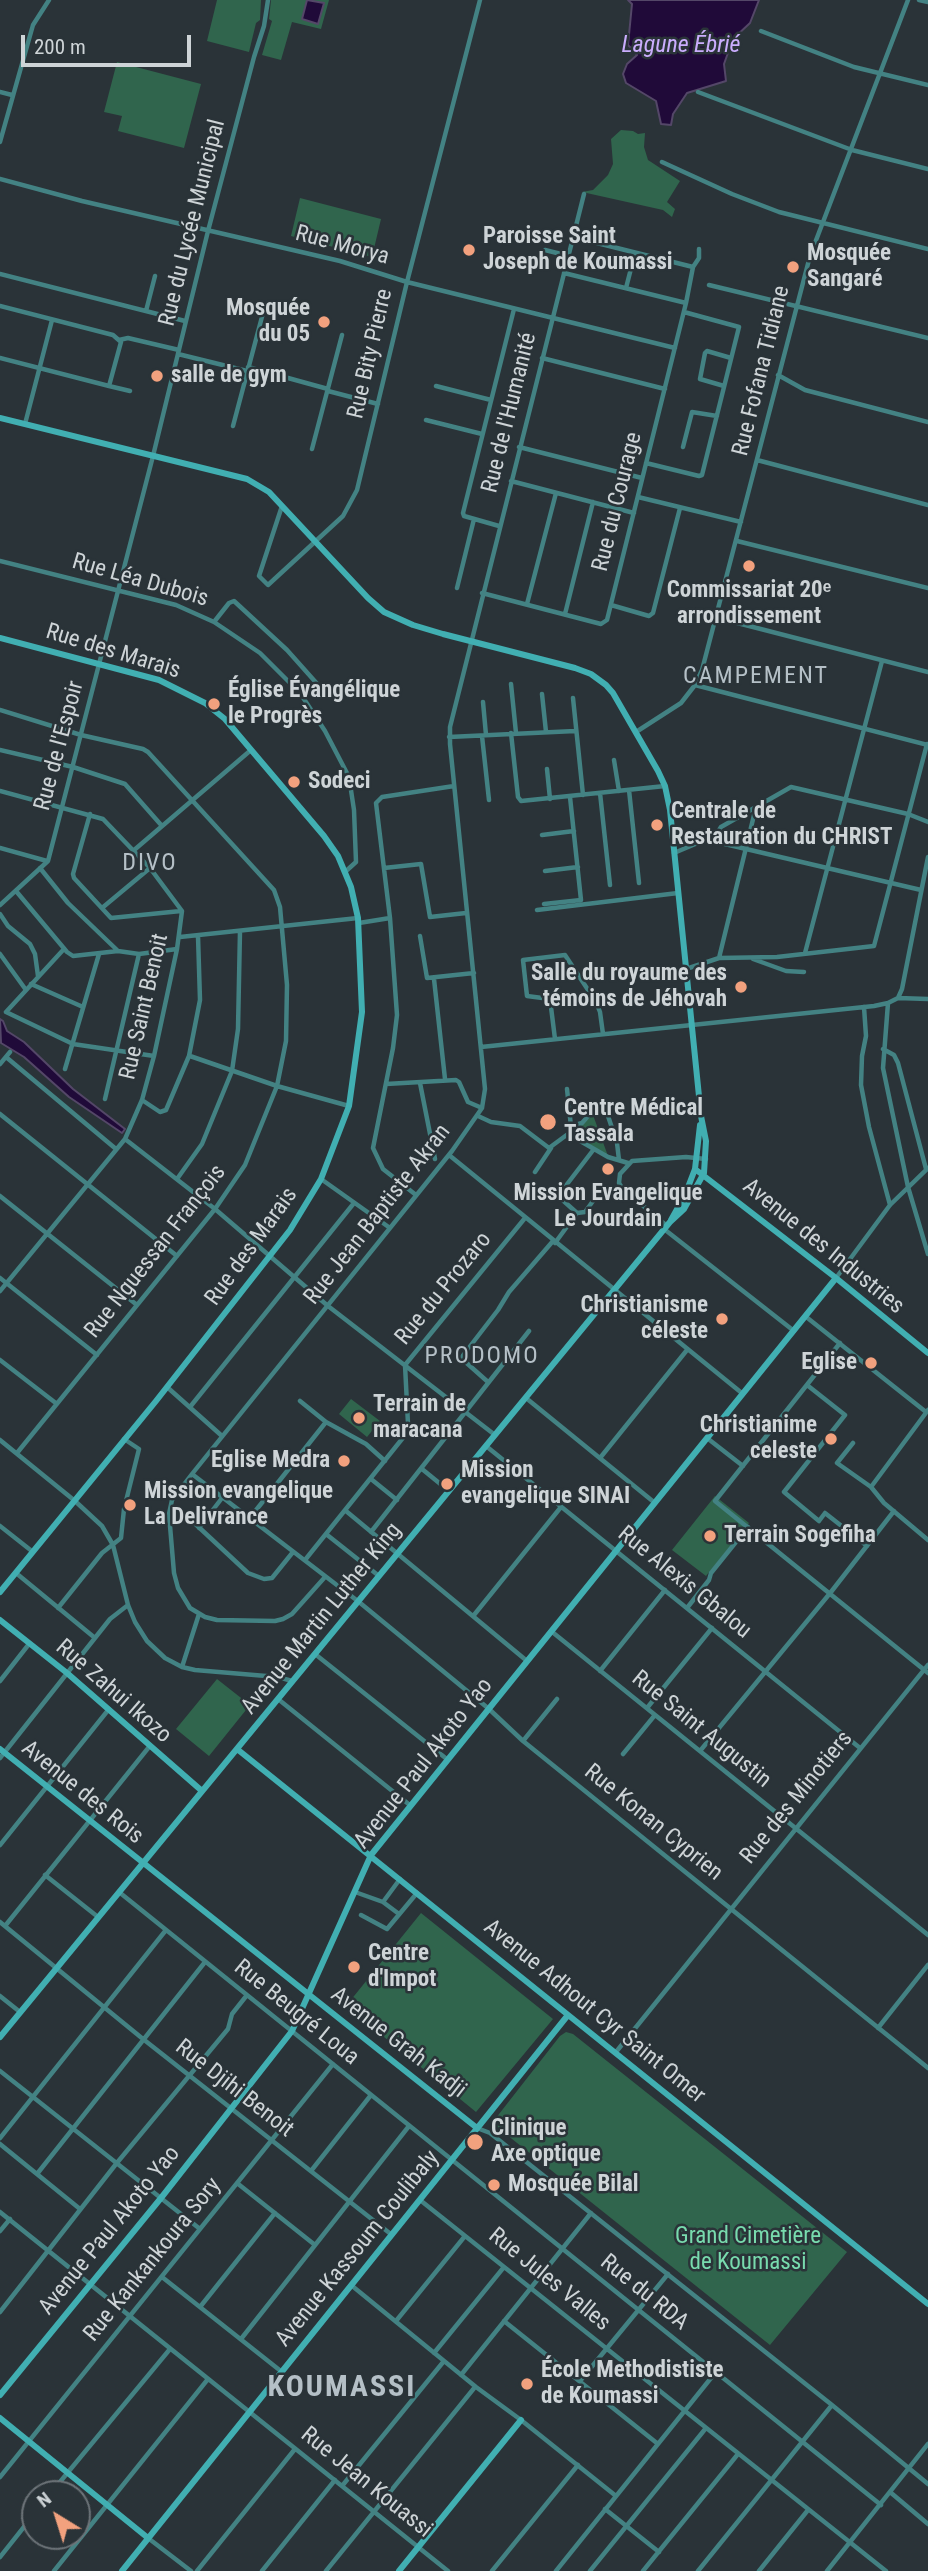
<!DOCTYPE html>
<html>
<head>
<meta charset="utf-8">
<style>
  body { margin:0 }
  #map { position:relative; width:928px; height:2571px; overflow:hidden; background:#2a3338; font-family:"Roboto Condensed",sans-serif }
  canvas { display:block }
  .north { position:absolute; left:21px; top:2480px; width:70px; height:70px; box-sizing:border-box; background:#2a3338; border:2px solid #6c7378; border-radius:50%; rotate:322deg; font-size:19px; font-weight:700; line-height:28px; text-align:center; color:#ced4d7 }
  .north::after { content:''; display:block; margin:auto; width:24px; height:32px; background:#f2a17e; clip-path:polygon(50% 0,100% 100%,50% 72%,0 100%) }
  .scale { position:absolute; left:21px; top:35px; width:170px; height:32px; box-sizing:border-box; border:4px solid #ced4d7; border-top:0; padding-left:9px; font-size:21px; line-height:24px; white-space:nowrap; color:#ced4d7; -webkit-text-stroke:5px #2a3338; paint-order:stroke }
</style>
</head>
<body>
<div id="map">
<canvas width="928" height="2571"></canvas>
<div class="north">N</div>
<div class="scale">200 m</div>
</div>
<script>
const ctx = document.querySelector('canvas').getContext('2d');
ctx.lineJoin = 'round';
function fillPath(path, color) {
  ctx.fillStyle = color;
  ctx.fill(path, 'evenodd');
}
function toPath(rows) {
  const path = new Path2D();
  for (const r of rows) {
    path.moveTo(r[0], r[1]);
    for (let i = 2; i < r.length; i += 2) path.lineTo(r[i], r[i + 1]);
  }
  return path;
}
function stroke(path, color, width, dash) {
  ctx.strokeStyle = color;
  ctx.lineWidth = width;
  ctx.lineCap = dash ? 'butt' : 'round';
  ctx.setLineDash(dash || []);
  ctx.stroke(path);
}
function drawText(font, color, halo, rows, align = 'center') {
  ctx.font = font + ' "Roboto Condensed",sans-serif';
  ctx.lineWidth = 5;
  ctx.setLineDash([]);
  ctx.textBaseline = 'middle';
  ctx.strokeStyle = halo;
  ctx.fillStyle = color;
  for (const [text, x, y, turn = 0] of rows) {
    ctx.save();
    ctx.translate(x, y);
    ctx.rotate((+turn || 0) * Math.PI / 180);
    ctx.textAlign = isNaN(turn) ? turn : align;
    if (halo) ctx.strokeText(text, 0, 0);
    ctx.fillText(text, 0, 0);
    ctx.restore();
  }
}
fillPath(toPath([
  [217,0,261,0,260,20,256,23,249,52,207,41],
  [271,0,329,0,321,29,292,22,281,60,262,55,272,21,269,19],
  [117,62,201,84,184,148,118,131,122,116,104,112],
  [621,130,633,131,638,134,645,133,644,147,648,160,680,181,667,202,675,209,672,217,663,210,582,192,593,190,608,175,613,164,611,139],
  [300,198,381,219,372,257,291,236],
  [593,1115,608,1156,571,1133],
  [351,1399,380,1421,367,1437,339,1414],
  [715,1496,749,1523,706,1576,672,1550],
  [217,1679,250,1705,209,1756,176,1729],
  [421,1913,553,2019,476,2112,346,2006],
  [566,2032,573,2034,847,2252,770,2345,492,2123,560,2036]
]), '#30654d');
const water = toPath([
  [307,0,324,3,318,24,302,19,307,0],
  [628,0,759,0,750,23,734,38,729,50,724,64,726,81,687,93,673,114,671,125,661,124,656,101,626,83,623,74,627,64,637,55,628,45,632,4,628,0],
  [0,1019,3,1021,7,1031,24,1042,73,1089,125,1129,122,1133,69,1097,24,1057,1,1043,0,1019]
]);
fillPath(water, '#200a39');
stroke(water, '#544768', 2);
stroke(toPath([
  [919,0,928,2],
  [761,31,854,67,928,85],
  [0,92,12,95],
  [698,92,852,150,928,169],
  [0,142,33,25,49,0],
  [662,162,732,194,779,212,928,249],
  [0,179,82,201,340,261,407,282,675,348],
  [573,237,693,267,699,258,699,249],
  [545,250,569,256],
  [564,273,686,303],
  [0,274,185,321],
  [709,285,928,338],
  [626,288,635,253],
  [0,306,113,335,121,342,109,386,0,358],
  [146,311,155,276],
  [119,340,128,338,179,350],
  [178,354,247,371],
  [542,358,665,389],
  [248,367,328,389],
  [778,375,805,390,928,422],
  [109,386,130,391],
  [436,386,491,400],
  [724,386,700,379,705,353,707,351,731,358],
  [328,391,378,404],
  [426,420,482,434],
  [25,424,52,320],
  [233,426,263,313],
  [519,447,642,478],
  [683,447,692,412,717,416],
  [312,449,342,335],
  [757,460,928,505],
  [646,463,699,476,702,475,739,327,684,312],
  [511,481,634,513],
  [638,497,741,522],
  [282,506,259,576,268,585,343,516,357,490,407,282,480,0],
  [499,526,464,516,463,513,514,309],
  [737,541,928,588],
  [0,561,176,605,214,622,260,653,300,693,325,731,349,777,354,810,356,862,345,872],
  [457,588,474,519],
  [482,593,601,624,607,620,686,303,693,267],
  [527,604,556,493],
  [611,605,649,616,653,613,680,508],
  [565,614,593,502],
  [718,618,928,672],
  [214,622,229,603,234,601,287,650,328,696],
  [511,684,516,733],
  [695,685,928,745],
  [542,694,546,732],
  [573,698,583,795],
  [483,702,486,735],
  [0,710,81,735,143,749,148,752,274,890,280,907,287,985,286,1041,277,1086,245,1165,215,1209,17,1453],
  [636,732,681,703,695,685,702,670,810,256,908,0],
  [511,733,518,797,521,801,665,786],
  [482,736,489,800],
  [449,737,575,731],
  [0,750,73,767,125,784,162,826],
  [614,760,619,791],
  [547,769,550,799],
  [629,790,639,883],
  [0,791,103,819,150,868,182,911,177,949,154,1056,142,1100,125,1139,0,1291],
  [600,793,610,885],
  [90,814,73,874,74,878,111,918,181,911],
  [542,835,574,831],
  [712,841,721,827,791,787,908,814,928,822],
  [0,848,47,861],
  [133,851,251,750],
  [674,853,700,842,712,841,921,890],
  [40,868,68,903,117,950],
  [384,868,421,864,430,917,466,913],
  [545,871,578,867],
  [16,891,67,952,73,956,118,951,139,954,177,949],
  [544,904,581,900,570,797],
  [0,905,48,861,153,456,208,231,254,57,264,26,268,0],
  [102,908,150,868],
  [537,910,678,893],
  [0,914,8,926,30,944,35,954,38,976],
  [359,923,390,918],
  [420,936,427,978,474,973],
  [180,937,358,918],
  [64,949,6,1012,73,1044,154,1056],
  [805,953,882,661],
  [0,954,26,990],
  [719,958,756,807],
  [753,959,786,971,804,972],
  [686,969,719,958,777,957,874,946,927,744],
  [434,979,445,1079],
  [31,984,83,1007],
  [898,998,902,989,928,857],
  [888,1003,883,1068,908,1187,928,1254],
  [864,1007,866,1036,862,1056,861,1085,869,1127,890,1205],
  [555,1039,550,999,527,996,523,960,565,955,596,1002,600,1012,603,1034],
  [481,1047,874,1006,888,1003,898,998,928,999],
  [883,1049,894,1055,898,1063,926,1169],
  [190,1056,277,1086,349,1106],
  [6,1057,116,1149],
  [0,1064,10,1052],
  [65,1069,99,954],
  [420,1083,435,1159],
  [386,1084,456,1080,459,1082,468,1102,482,1108],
  [567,1089,572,1136],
  [105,1099,139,954],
  [142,1100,160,1112,166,1110,189,1056,200,1000,198,936],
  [0,1114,177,1256],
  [478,1116,491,1122,520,1126,549,1148,568,1134,608,1157,628,1163],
  [572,1126,582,1123,597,1106,606,1104,606,1110,617,1143,619,1160],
  [125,1139,215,1209,328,1306,495,1435],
  [449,1155,743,1394],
  [535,1172,551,1148],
  [177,1179,202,1144,232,1071,238,1029,240,931],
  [321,1179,390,1228],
  [416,1195,383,1169,373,1148,393,1048,397,1015,390,918,376,803,382,797,454,786],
  [0,1196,137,1305],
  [577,1213,585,1212,601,1190],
  [667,1226,622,1188,619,1183,620,1174,632,1161,686,1157,706,1159],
  [664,1229,794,1331],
  [555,1243,577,1213,558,1196,594,1149],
  [0,1278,97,1355],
  [836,1278,890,1205,928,1168],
  [805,1316,926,1412],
  [840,1343,715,1501,928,1673],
  [0,1360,57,1404],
  [488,1382,461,1358,498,1310,509,1292,553,1241],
  [807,1385,845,1415,784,1492,819,1521,825,1513,867,1546],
  [167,1387,222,1436],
  [526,1398,655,1503],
  [300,1401,326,1422,366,1444,385,1461],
  [190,1407,354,1203],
  [928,1410,871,1487,884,1503,928,1540],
  [707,1438,743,1466],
  [0,1440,75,1501,102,1526,113,1545,128,1605,135,1622,147,1641,165,1658,182,1667,195,1670,278,1677,292,1681],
  [853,1443,837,1463,871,1487],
  [486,1446,860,1748],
  [600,1458,687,1350],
  [422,1469,449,1491],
  [192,1474,359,1602,489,1709,523,1741,928,2068],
  [371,1479,397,1500],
  [170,1510,190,1519,248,1573,264,1579,272,1578,293,1552],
  [346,1511,527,1661],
  [249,1519,326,1422],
  [0,1526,33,1552],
  [199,1528,222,1498],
  [371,1532,529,1331],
  [326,1534,379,1576],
  [305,1560,406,1434,408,1424,405,1365,525,1218],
  [16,1573,95,1638],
  [325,1577,292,1614,283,1619,275,1621,217,1620,205,1617,190,1608,178,1588,174,1573,169,1514,172,1500,192,1474,452,1151,482,1108,485,1089,450,744,450,727,584,194],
  [58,1608,102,1553,121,1538,124,1509,139,1449,124,1439],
  [687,1608,709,1580,711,1573,748,1527],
  [474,1615,561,1507],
  [551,1631,928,1935],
  [315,1654,448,1760],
  [182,1667,199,1614],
  [600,1671,665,1590],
  [0,1681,29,1644],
  [278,1699,411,1806],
  [647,1708,712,1628],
  [523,1741,557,1699],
  [700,1751,831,1592,894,1511],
  [623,1754,655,1715],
  [0,1758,110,1619,128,1605],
  [0,1845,109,1709],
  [45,1875,98,1917],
  [119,1892,881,2505],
  [355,1892,383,1902,399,1914],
  [383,1902,400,1879],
  [361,1915,387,1929,417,1893],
  [0,1922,143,2039,392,2235],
  [5,1926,149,1747],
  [0,1996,20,2012],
  [878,2028,928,1965],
  [616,2052,928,1665],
  [0,2071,200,2229],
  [477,2128,490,2133,832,2405,928,2484],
  [0,2138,166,1930],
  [0,2144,80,2209],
  [311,2171,371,2095],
  [37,2174,205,1962],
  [237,2183,315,2245],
  [420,2200,886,2571],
  [0,2212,448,2571],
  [0,2231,10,2219],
  [162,2277,282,2372],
  [351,2285,476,2387,521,2420,616,2496],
  [200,2307,275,2213],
  [0,2312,116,2164,228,2029,232,2014,247,1995],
  [396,2321,465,2236],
  [504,2321,658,2444],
  [241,2339,409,2126],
  [434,2353,504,2267],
  [461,2375,591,2213],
  [580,2381,668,2274],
  [0,2477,333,2064],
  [342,2486,444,2361],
  [890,2492,928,2524],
  [50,2494,170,2349],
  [605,2509,659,2552],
  [148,2538,191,2571],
  [0,2557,35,2513],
  [54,2571,208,2379],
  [197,2571,295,2449],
  [262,2571,335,2480],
  [326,2571,475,2387],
  [492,2571,578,2465],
  [556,2571,715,2373],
  [590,2571,706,2428],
  [643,2571,738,2454],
  [698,2571,832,2405],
  [759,2571,808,2510],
  [827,2571,928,2444]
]), '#438283', 4.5);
stroke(toPath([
  [0,418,247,479,269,492,368,598,384,612,413,625,443,634,575,668,591,674,606,685,613,693,658,771,665,786,670,810,701,1116,706,1141,704,1173,684,1209,670,1222,0,2037],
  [0,638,159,680,205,703,225,719,324,836,338,856,351,887,358,918,362,1012,349,1106,321,1179,290,1230,156,1401,0,1592],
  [695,1169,836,1278,928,1353],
  [671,1220,685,1195,695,1169,700,1125],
  [0,1620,67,1673,202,1791],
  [0,1749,477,2128],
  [237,1749,928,2304],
  [0,2395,161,2198,292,2031,371,1855,836,1278],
  [0,2418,148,2538],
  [122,2571,568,2015],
  [399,2571,521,2420]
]), '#41afb2', 6);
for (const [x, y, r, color] of [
  [469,250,7,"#f2a17e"],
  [793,267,7,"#f2a17e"],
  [324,322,7,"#f2a17e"],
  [157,376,7,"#f2a17e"],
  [749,566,7,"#f2a17e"],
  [214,704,7,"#f2a17e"],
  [294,782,7,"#f2a17e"],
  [657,825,7,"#f2a17e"],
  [741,987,7,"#f2a17e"],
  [548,1122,9,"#f2a17e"],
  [608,1169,7,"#f2a17e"],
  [722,1319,7,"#f2a17e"],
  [871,1363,7,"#f2a17e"],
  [359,1418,7,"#f2a17e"],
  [831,1439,7,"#f2a17e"],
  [344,1461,7,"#f2a17e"],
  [447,1484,7,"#f2a17e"],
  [130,1505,7,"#f2a17e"],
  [710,1536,7,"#f2a17e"],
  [354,1967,7,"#f2a17e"],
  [475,2142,9,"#f2a17e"],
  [494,2185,7,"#f2a17e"],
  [527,2384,7,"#f2a17e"]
]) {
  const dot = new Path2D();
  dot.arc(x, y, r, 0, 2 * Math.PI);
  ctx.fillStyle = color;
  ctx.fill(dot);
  stroke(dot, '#2a3338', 2.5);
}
drawText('23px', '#ced4d7', '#2a3338', [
  ["Rue du Lycée Municipal",193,223,-76],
  ["Rue Morya",342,246,15],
  ["Rue Bity Pierre",371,354,-77],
  ["Rue Fofana Tidiane",762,371,-76],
  ["Rue de l'Humanité",510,413,-76],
  ["Rue du Courage",618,502,-76],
  ["Rue Léa Dubois",140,581,16],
  ["Rue des Marais",113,652,17],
  ["Rue de l'Espoir",60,746,-75],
  ["Rue Saint Benoit",145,1007,-77],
  ["Rue Jean Baptiste Akran",378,1215,-52],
  ["Rue des Marais",252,1247,-54],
  ["Avenue des Industries",823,1247,39],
  ["Rue Nguessan François",156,1252,-52],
  ["Rue du Prozaro",444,1289,-51],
  ["Rue Alexis Gbalou",684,1583,39],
  ["Avenue Martin Luther King",322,1619,-51],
  ["Rue Zahui Ikozo",113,1692,41],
  ["Rue Saint Augustin",701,1730,39],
  ["Avenue Paul Akoto Yao",424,1764,-52],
  ["Avenue des Rois",82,1793,39],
  ["Rue des Minotiers",797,1798,-51],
  ["Rue Konan Cyprien",653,1823,39],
  ["Avenue Adhout Cyr Saint Omer",594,2012,39],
  ["Rue Beugré Loua",296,2013,39],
  ["Avenue Grah Kadji",398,2043,38],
  ["Rue Djihi Benoit",234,2089,38],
  ["Avenue Paul Akoto Yao",110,2231,-51],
  ["Avenue Kassoum Coulibaly",358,2249,-51],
  ["Rue Kankankoura Sory",153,2260,-51],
  ["Rue Jules Valles",549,2280,39],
  ["Rue du RDA",644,2293,39],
  ["Rue Jean Kouassi",366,2483,39]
]);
drawText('bold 23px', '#ced4d7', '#2a3338', [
  ["Paroisse Saint",483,237],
  ["Joseph de Koumassi",483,263],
  ["Mosquée",807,254],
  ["Sangaré",807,280],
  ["Mosquée",310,309,"right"],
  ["du 05",310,335,"right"],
  ["salle de gym",171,376],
  ["Commissariat 20ᵉ",749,591,"center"],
  ["arrondissement",749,617,"center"],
  ["Église Évangélique",228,691],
  ["le Progrès",228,717],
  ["Sodeci",308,782],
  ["Centrale de",671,812],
  ["Restauration du CHRIST",671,838],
  ["Salle du royaume des",727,974,"right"],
  ["témoins de Jéhovah",727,1000,"right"],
  ["Centre Médical",564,1109],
  ["Tassala",564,1135],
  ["Mission Evangelique",608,1194,"center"],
  ["Le Jourdain",608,1220,"center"],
  ["Christianisme",708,1306,"right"],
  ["céleste",708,1332,"right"],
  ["Eglise",857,1363,"right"],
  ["Terrain de",373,1405],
  ["maracana",373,1431],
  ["Christianime",817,1426,"right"],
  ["celeste",817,1452,"right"],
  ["Eglise Medra",330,1461,"right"],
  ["Mission",461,1471],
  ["evangelique SINAI",461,1497],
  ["Mission evangelique",144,1492],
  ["La Delivrance",144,1518],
  ["Terrain Sogefiha",724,1536],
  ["Centre",368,1954],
  ["d'Impot",368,1980],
  ["Clinique",491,2129],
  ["Axe optique",491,2155],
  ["Mosquée Bilal",508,2185],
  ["École Methodististe",541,2371],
  ["de Koumassi",541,2397]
], 'left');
drawText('23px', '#78dbae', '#2a3338', [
  ["Grand Cimetière",748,2237],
  ["de Koumassi",748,2263]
]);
drawText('italic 24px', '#caadfd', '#2a3338', [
  ["Lagune Ébrié",681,46]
]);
ctx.letterSpacing = '2px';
drawText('24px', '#b5c0c7', '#2a3338', [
  ["CAMPEMENT",756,677],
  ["DIVO",150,864],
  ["PRODOMO",482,1357]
]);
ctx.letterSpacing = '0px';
ctx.letterSpacing = '2px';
drawText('bold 30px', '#b5c0c7', '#2a3338', [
  ["KOUMASSI",342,2388]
]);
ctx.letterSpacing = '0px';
</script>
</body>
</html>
